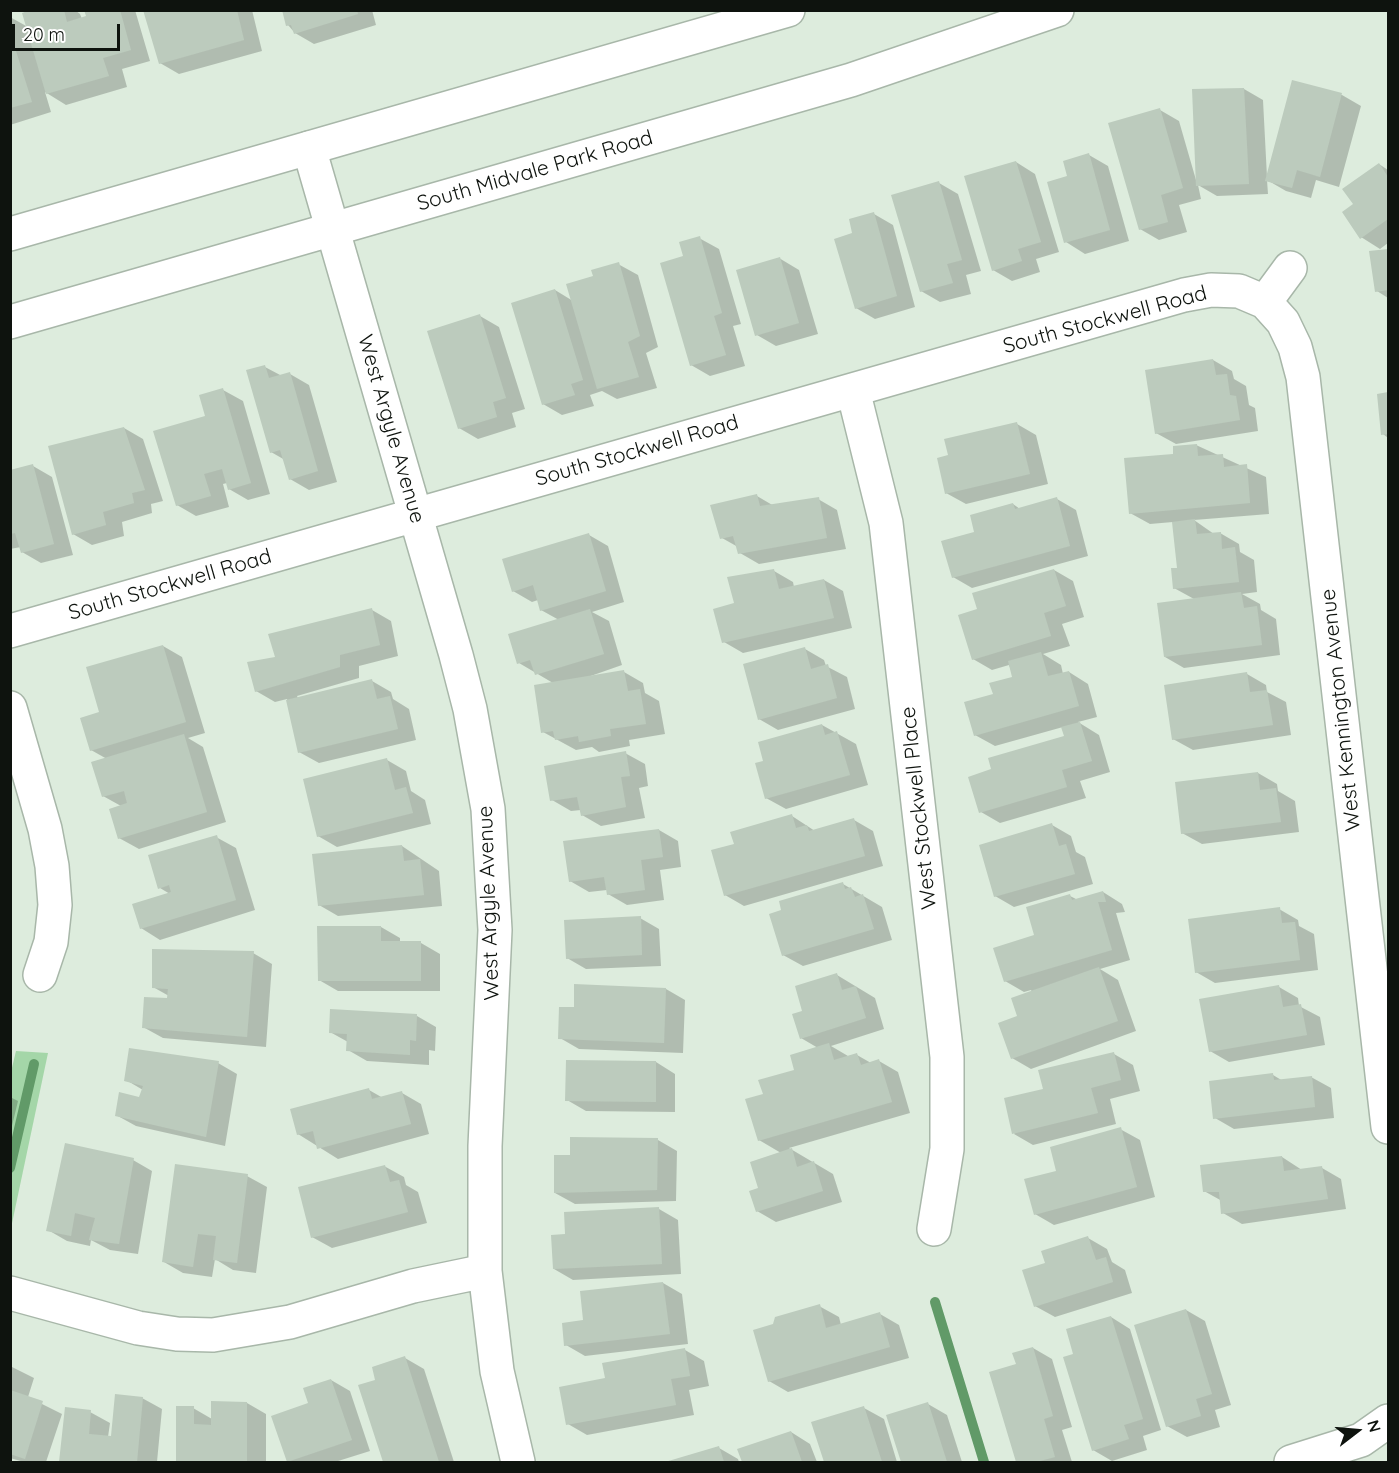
<!DOCTYPE html>
<html>
<head>
<meta charset="utf-8">
<style>
  body { margin:0 }
  #map { position:relative; width:1399px; height:1473px; overflow:hidden; background:#ddecdd; font-family:Quicksand,sans-serif }
  canvas { display:block }
  .frame { position:absolute; inset:0; border:12px solid #0e130e; pointer-events:none }
  .north { position:absolute; left:1327px; top:1401px; width:60px; height:60px; -webkit-text-stroke:4px #fff; paint-order:stroke; rotate:74deg; font-size:16px; font-weight:700; line-height:24px; text-align:center; color:#0e130e }
  .north::after { content:''; display:block; margin:auto; width:21px; height:27px; background:#0e130e; clip-path:polygon(50% 0,100% 100%,50% 72%,0 100%) }
  .scale { position:absolute; left:12px; top:24px; width:108px; height:27px; box-sizing:border-box; border:3px solid #0e130e; border-top:0; padding-left:8px; font-size:18px; line-height:21px; white-space:nowrap; color:#0e130e; -webkit-text-stroke:4px #fff; paint-order:stroke }
</style>
</head>
<body>
<div id="map">
<canvas width="1399" height="1473"></canvas>
<div class="frame"></div>
<div class="north">N</div>
<div class="scale">20 m</div>
</div>
<script>
const ctx = document.querySelector('canvas').getContext('2d');
ctx.lineJoin = 'round';
function fillPath(path, color) {
  ctx.fillStyle = color;
  ctx.fill(path, 'evenodd');
}
function toPath(rows) {
  const path = new Path2D();
  for (const r of rows) {
    path.moveTo(r[0], r[1]);
    for (let i = 2; i < r.length; i += 2) path.lineTo(r[i], r[i + 1]);
  }
  return path;
}
function stroke(path, color, width, dash) {
  ctx.strokeStyle = color;
  ctx.lineWidth = width;
  ctx.lineCap = dash ? 'butt' : 'round';
  ctx.setLineDash(dash || []);
  ctx.stroke(path);
}
function drawText(font, color, halo, rows, align = 'center') {
  ctx.font = font + ' Quicksand,sans-serif';
  ctx.lineWidth = 5;
  ctx.setLineDash([]);
  ctx.textBaseline = 'middle';
  ctx.strokeStyle = halo;
  ctx.fillStyle = color;
  for (const [text, x, y, turn = 0] of rows) {
    ctx.save();
    ctx.translate(x, y);
    ctx.rotate((+turn || 0) * Math.PI / 180);
    ctx.textAlign = isNaN(turn) ? turn : align;
    if (halo) ctx.strokeText(text, 0, 0);
    ctx.fillText(text, 0, 0);
    ctx.restore();
  }
}
fillPath(toPath([
  [16,1051,48,1053,11,1228,10,1076]
]), '#a4d6a8');
fillPath(toPath([
  [35,10,75,10,80,14,82,19,88,17,85,10,135,10,150,61,122,69,127,87,66,105,45,92,51,112,10,125,10,17,28,27],
  [145,10,252,10,262,51,179,74,160,63],
  [283,10,372,10,376,25,314,44,295,33,288,25],
  [1293,82,1342,95,1361,106,1339,187,1316,180,1311,198,1286,191,1267,180,1268,194,1217,196,1198,185,1201,199,1179,205,1187,232,1159,240,1140,229,1160,110,1179,121,1196,180,1244,89,1263,100,1267,177],
  [1089,155,1108,166,1129,241,1085,254,1066,242,1069,177],
  [1016,162,1035,174,1059,252,1036,259,1040,272,1012,281,993,270],
  [1379,164,1388,170,1388,243,1380,249,1361,237,1355,204],
  [939,183,958,194,981,271,966,275,971,294,940,302,921,291],
  [874,214,893,225,915,307,875,319,856,308],
  [699,238,719,249,741,324,733,326,745,366,710,376,691,365,685,257],
  [1388,250,1388,298,1377,291,1371,253],
  [779,258,799,270,818,334,776,346,757,335],
  [618,264,638,275,658,347,646,353,657,388,617,399,602,391,590,395,594,406,562,415,543,404,555,290,573,301,595,277],
  [480,316,499,327,525,409,512,413,516,427,478,439,459,428],
  [1213,360,1232,371,1234,379,1246,386,1249,405,1255,408,1258,431,1176,444,1156,433],
  [265,367,282,376,290,374,309,385,337,482,309,490,290,479,285,460,271,452],
  [223,390,243,401,270,494,248,500,229,489,227,483,223,484,229,507,196,516,177,505,207,417],
  [1388,394,1388,438,1383,434,1379,395],
  [1017,424,1036,435,1048,484,966,504,946,493,950,456],
  [124,428,143,439,163,501,151,504,152,513,122,522,124,536,92,545,73,534],
  [1196,445,1266,477,1269,514,1194,520,1214,534,1220,533,1239,544,1240,552,1254,560,1257,592,1242,594,1260,604,1261,610,1276,619,1280,655,1184,668,1165,657,1194,599,1174,588,1178,569,1173,522,1150,524,1130,513,1175,455],
  [33,466,52,477,73,555,41,563,22,552,21,547,10,549,10,472],
  [757,496,774,506,818,499,837,510,846,549,759,564,740,553,738,547,722,538],
  [1057,499,1076,510,1088,556,972,588,953,577,976,533,1013,504,1020,509],
  [589,535,608,546,624,602,592,612,609,621,622,665,585,678,624,672,643,683,645,693,659,701,665,734,629,740,630,746,599,752,592,747,576,750,543,732,553,683,519,663,559,620,541,610,538,600,532,602,513,591],
  [1054,570,1073,581,1084,617,1062,624,1070,646,1043,654,1061,665,1063,674,1069,672,1088,684,1097,717,1078,722,1099,735,1110,772,1080,781,1086,798,1000,823,981,812,993,770,1066,737,1063,727,995,746,975,735,994,695,1014,678,1009,665,992,670,973,659,979,610],
  [774,571,793,582,794,587,824,580,843,591,852,628,743,653,724,642,736,604],
  [372,610,391,621,398,656,359,666,359,678,297,696,298,698,372,681,391,692,393,699,409,709,416,740,319,763,299,752,287,699,275,702,256,691,276,659],
  [163,646,182,657,205,733,188,738,203,747,226,822,139,849,119,838,121,806,103,796,107,759,91,750,101,713],
  [805,649,824,660,826,666,847,677,855,709,778,730,759,719],
  [1247,674,1266,685,1267,692,1286,702,1291,735,1193,750,1173,739],
  [822,725,856,744,868,785,786,809,766,798,765,762],
  [625,753,645,764,648,786,639,788,645,818,601,826,582,815,581,810,571,811,552,800],
  [387,760,406,771,411,791,425,800,431,824,337,847,318,836],
  [1258,773,1277,784,1278,791,1295,801,1299,832,1202,844,1182,833],
  [792,816,815,831,854,820,873,831,883,866,744,906,725,895,736,845],
  [1052,825,1071,836,1076,852,1085,857,1093,884,1014,907,995,896],
  [659,830,678,841,681,867,660,870,664,900,627,905,608,894,607,890,589,892,570,881],
  [216,837,236,848,255,910,160,940,141,928,170,894,160,888],
  [402,846,439,871,442,906,338,916,319,905],
  [843,884,882,907,892,940,803,966,783,955],
  [1103,892,1122,904,1125,912,1116,913,1130,960,1100,969,1118,980,1136,1031,1031,1069,1012,1058,1019,1017,1032,992,1031,990,1024,992,1005,981,1070,896,1078,900],
  [1279,909,1298,920,1299,926,1314,934,1318,970,1215,983,1196,972],
  [640,918,659,929,661,966,586,969,567,958],
  [381,927,400,938,400,943,421,943,440,954,440,991,338,991,319,980],
  [253,953,272,964,266,1047,163,1038,143,1027,169,999,169,996,153,987],
  [837,975,875,998,884,1029,831,1046,848,1056,857,1055,871,1063,879,1061,898,1072,910,1113,789,1148,833,1174,842,1202,776,1222,757,1211,760,1189,781,1153,759,1140,764,1095,796,1071,818,1048,801,1038,804,1012],
  [1279,987,1298,998,1299,1006,1320,1017,1325,1045,1229,1062,1210,1051],
  [666,989,685,1000,683,1053,579,1049,560,1038,575,1009],
  [417,1016,436,1027,435,1051,429,1050,429,1065,367,1061,348,1050,348,1042,330,1032],
  [1114,1054,1133,1065,1140,1091,1110,1099,1116,1124,1033,1145,1014,1134,1045,1090],
  [656,1062,675,1074,675,1112,586,1111,567,1100],
  [218,1063,237,1074,225,1146,136,1126,116,1115,140,1099,143,1090,126,1080],
  [1273,1075,1283,1081,1311,1077,1331,1088,1334,1118,1234,1129,1215,1118],
  [369,1090,383,1098,402,1093,421,1104,429,1134,338,1159,298,1134],
  [10,1097,18,1101,10,1134],
  [1120,1129,1140,1140,1155,1197,1054,1225,1035,1214],
  [658,1140,677,1151,676,1201,575,1204,555,1193,572,1156],
  [1282,1157,1302,1170,1322,1168,1341,1179,1346,1209,1242,1224,1223,1213,1222,1201,1204,1191],
  [133,1160,152,1171,138,1254,110,1250,91,1240,90,1246,67,1241,48,1230],
  [384,1166,404,1177,406,1185,418,1192,427,1223,332,1248,312,1237],
  [247,1176,267,1187,256,1273,233,1270,215,1259,212,1277,183,1273,164,1262],
  [659,1209,678,1220,681,1274,573,1280,554,1269,566,1235],
  [1088,1238,1107,1249,1112,1262,1125,1270,1132,1293,1055,1317,1035,1306,1047,1264],
  [663,1283,682,1294,688,1344,585,1356,566,1345,585,1321],
  [819,1306,839,1317,841,1325,880,1314,899,1325,909,1358,788,1392,769,1381],
  [1186,1310,1205,1321,1231,1405,1215,1410,1220,1427,1187,1437,1167,1426],
  [1111,1317,1130,1329,1161,1430,1143,1436,1147,1450,1112,1461,1093,1450,1075,1355],
  [1033,1348,1052,1359,1072,1427,1062,1430,1072,1462,1018,1462,991,1373,1017,1365],
  [685,1350,704,1361,709,1386,689,1390,694,1415,587,1435,568,1424,607,1379],
  [405,1358,424,1369,454,1462,384,1462,360,1386,377,1381],
  [10,1366,34,1378,28,1397,62,1414,46,1462,24,1462,10,1458],
  [331,1380,350,1391,370,1451,335,1462,291,1462,288,1461,310,1404],
  [142,1398,162,1409,157,1462,61,1462,66,1409,90,1412,110,1423,108,1437,113,1437],
  [247,1403,266,1414,266,1462,177,1462,178,1408,193,1408,212,1419],
  [928,1404,947,1415,962,1462,902,1462,888,1416],
  [864,1408,884,1419,897,1462,825,1462,813,1423],
  [791,1432,810,1444,817,1462,744,1462,739,1450],
  [719,1448,738,1459,739,1462,668,1462]
]), '#0003');
stroke(toPath([
  [10,1168,34,1064],
  [935,1302,984,1462]
]), '#619a68', 10);
fillPath(toPath([
  [30,10,64,10,67,22,86,16,84,10,120,10,131,50,103,58,109,76,46,94,22,13],
  [143,10,237,10,244,40,159,64],
  [282,10,357,10,358,14,294,34,291,25,286,26],
  [10,32,32,102,10,108],
  [1292,80,1342,93,1320,177,1297,170,1292,188,1265,181],
  [1244,88,1249,184,1196,186,1192,89],
  [1160,108,1183,188,1161,195,1168,222,1139,230,1108,123],
  [1089,153,1110,230,1064,243,1047,182,1067,176,1063,161],
  [1016,161,1041,242,1018,249,1022,261,992,271,964,176],
  [1379,163,1388,177,1388,219,1360,239,1342,212,1353,204,1342,189],
  [939,181,962,260,947,264,953,283,920,292,891,195],
  [874,212,897,296,855,309,834,239,852,233,849,219],
  [700,236,722,313,714,316,726,355,690,366,660,263,683,256,679,242],
  [1388,249,1388,290,1375,292,1369,251],
  [780,257,799,323,755,336,736,270],
  [619,262,640,336,628,342,639,377,597,389,566,284,593,276,591,270],
  [555,289,583,380,571,384,575,395,542,405,511,303],
  [480,314,506,398,493,402,497,417,458,429,427,331],
  [1213,359,1216,375,1227,374,1230,395,1236,396,1240,420,1155,434,1145,370],
  [265,365,269,378,290,372,318,471,289,480,280,450,270,453,246,370],
  [223,388,251,483,228,490,222,469,204,474,211,496,176,506,153,431,205,416,199,395],
  [1388,392,1388,434,1381,435,1377,394],
  [1017,422,1030,474,945,494,937,458,948,455,944,439],
  [124,427,145,490,132,493,134,503,103,512,106,525,72,535,48,446],
  [1197,444,1198,456,1223,454,1224,467,1247,464,1250,503,1129,514,1124,458,1173,454,1173,446],
  [33,464,54,544,21,553,15,533,10,534,10,470],
  [757,494,760,506,819,497,827,538,738,554,733,536,720,539,710,505],
  [1057,497,1070,546,952,578,941,541,974,532,970,515,1013,503,1015,509],
  [1195,519,1197,534,1221,532,1222,549,1235,547,1239,582,1173,589,1171,568,1177,568,1172,522],
  [589,533,606,591,540,611,533,585,512,592,502,559],
  [774,569,779,589,824,579,834,618,722,643,713,609,734,603,727,577],
  [1054,569,1066,606,1044,613,1051,636,972,660,958,615,977,609,972,593],
  [1241,592,1244,608,1257,606,1262,645,1164,657,1157,603],
  [372,608,380,645,340,655,340,667,255,692,247,662,275,657,268,634],
  [590,609,604,654,535,675,530,660,517,664,508,634],
  [163,645,186,722,90,751,80,718,99,712,86,667],
  [805,647,811,669,828,664,837,698,758,720,743,664],
  [1041,652,1048,676,1069,671,1079,706,974,736,964,702,993,694,989,683,1012,677,1008,661],
  [624,670,628,691,640,689,646,724,610,729,611,736,579,742,578,736,555,740,553,731,541,733,534,685],
  [1247,672,1250,692,1267,690,1273,725,1172,740,1164,685],
  [372,679,377,699,390,696,398,729,298,753,286,700],
  [1080,722,1092,761,1062,770,1067,787,979,813,968,777,991,769,988,758,1064,736,1061,727],
  [822,724,825,735,837,731,850,775,765,799,755,763,763,761,758,742],
  [184,734,207,812,118,839,109,809,127,803,124,791,102,797,91,762],
  [626,751,630,776,621,777,626,807,581,816,577,797,550,801,544,766],
  [387,758,395,790,406,787,413,813,317,837,303,779],
  [1258,772,1260,790,1276,788,1281,822,1181,834,1175,782],
  [792,814,796,828,807,825,809,831,854,818,865,856,724,896,711,850,734,844,730,832],
  [1052,823,1059,846,1066,844,1075,874,994,897,979,845],
  [659,829,663,857,641,860,645,890,607,895,604,877,569,882,563,841],
  [217,835,236,900,140,929,132,904,171,892,169,885,158,889,148,855],
  [402,845,404,861,420,859,424,895,318,906,312,854],
  [843,882,845,889,851,887,855,897,863,894,874,929,782,956,769,914,781,910,779,901],
  [1103,891,1106,902,1098,902,1112,950,1004,982,993,948,1034,935,1026,907,1070,894,1072,900],
  [1280,907,1282,923,1295,922,1300,960,1195,973,1188,919],
  [641,916,642,955,566,959,564,920],
  [317,926,381,926,381,941,421,941,421,981,318,981],
  [152,949,254,951,247,1037,142,1028,144,997,167,998,168,989,152,988],
  [1099,967,1118,1021,1011,1059,998,1023,1017,1016,1011,998],
  [837,973,842,990,856,986,866,1018,800,1039,792,1014,802,1011,795,986],
  [574,984,666,988,664,1043,558,1039,559,1007,574,1007],
  [1279,985,1283,1007,1301,1004,1307,1035,1209,1052,1199,999],
  [330,1009,417,1014,416,1041,410,1040,410,1055,346,1051,347,1034,329,1033],
  [829,1043,834,1060,857,1053,861,1065,879,1059,892,1102,758,1141,745,1099,763,1094,758,1080,794,1070,790,1055],
  [129,1048,219,1061,206,1137,115,1116,119,1092,139,1097,143,1086,124,1081],
  [1114,1052,1121,1080,1091,1088,1098,1113,1012,1134,1004,1098,1043,1089,1038,1070],
  [566,1060,656,1061,656,1102,565,1101],
  [1273,1073,1274,1080,1312,1076,1315,1107,1213,1119,1209,1081],
  [369,1088,372,1099,402,1091,411,1124,317,1149,313,1131,297,1135,290,1109],
  [1121,1127,1137,1187,1034,1215,1024,1179,1056,1171,1050,1147],
  [570,1137,658,1138,657,1190,554,1193,554,1155,570,1155],
  [65,1143,134,1158,119,1244,89,1240,95,1218,75,1213,71,1236,46,1231],
  [792,1148,797,1167,814,1161,823,1191,756,1212,749,1191,758,1188,750,1162],
  [1282,1156,1284,1171,1322,1166,1328,1199,1221,1214,1219,1192,1203,1192,1200,1165],
  [175,1164,248,1174,237,1263,213,1260,216,1236,198,1234,193,1267,162,1262],
  [385,1165,390,1182,399,1180,408,1212,311,1238,298,1187],
  [659,1207,662,1264,553,1269,551,1235,565,1234,564,1212],
  [1088,1236,1096,1260,1106,1257,1113,1282,1034,1307,1022,1270,1045,1263,1041,1251],
  [663,1282,670,1334,564,1346,562,1323,583,1320,580,1291],
  [820,1304,826,1328,880,1312,890,1347,768,1382,753,1330,773,1324,775,1317],
  [1186,1309,1212,1394,1196,1399,1201,1416,1166,1427,1134,1325],
  [1111,1316,1143,1419,1124,1425,1129,1439,1092,1451,1063,1357,1073,1354,1066,1329],
  [1033,1347,1053,1416,1044,1419,1055,1457,1036,1462,1016,1462,989,1372,1016,1364,1012,1353],
  [685,1348,690,1376,671,1379,676,1405,566,1425,559,1387,605,1378,602,1363],
  [405,1356,439,1462,383,1462,358,1385,375,1380,372,1367],
  [331,1379,352,1440,287,1462,271,1416,308,1403,303,1388],
  [10,1390,43,1401,25,1459,10,1454],
  [115,1394,143,1397,137,1462,59,1462,65,1407,91,1410,89,1434,111,1436],
  [211,1401,247,1402,247,1462,176,1462,176,1406,194,1406,194,1424,211,1425],
  [928,1402,947,1462,901,1462,886,1415],
  [864,1406,882,1462,824,1462,811,1422],
  [791,1431,802,1462,742,1462,737,1449],
  [719,1446,724,1462,665,1462]
]), '#bccbbd');
const street = toPath([
  [309,148,456,655,470,709,488,809,495,930,485,1146,485,1271,497,1371,518,1462],
  [1265,302,1290,268],
  [853,390,886,523,947,1057,947,1149,934,1229],
  [10,631,1184,295,1211,290,1239,291,1265,302,1283,322,1295,347,1303,377,1388,1127],
  [10,708,45,829,52,866,55,905,51,942,40,975],
  [10,1293,138,1328,177,1334,213,1335,290,1322,413,1286,485,1271],
  [1291,1462,1361,1440,1388,1421]
]);
const secondary = toPath([
  [10,234,788,10],
  [10,322,851,80,1057,10]
]);
stroke(street, '#a8b7a9', 36);
stroke(secondary, '#a8b7a9', 36);
stroke(street, '#fff', 33);
stroke(secondary, '#fff', 33);
drawText('21px', '#0e130e', '#fff', [
  ["South Midvale Park Road",535,171,-16],
  ["South Stockwell Road",1105,320,-15],
  ["West Argyle Avenue",391,429,74],
  ["South Stockwell Road",637,451,-16],
  ["South Stockwell Road",170,585,-16],
  ["West Kennington Avenue",1341,710,-96],
  ["West Stockwell Place",919,808,-96],
  ["West Argyle Avenue",489,903,-92]
]);
</script>
</body>
</html>
